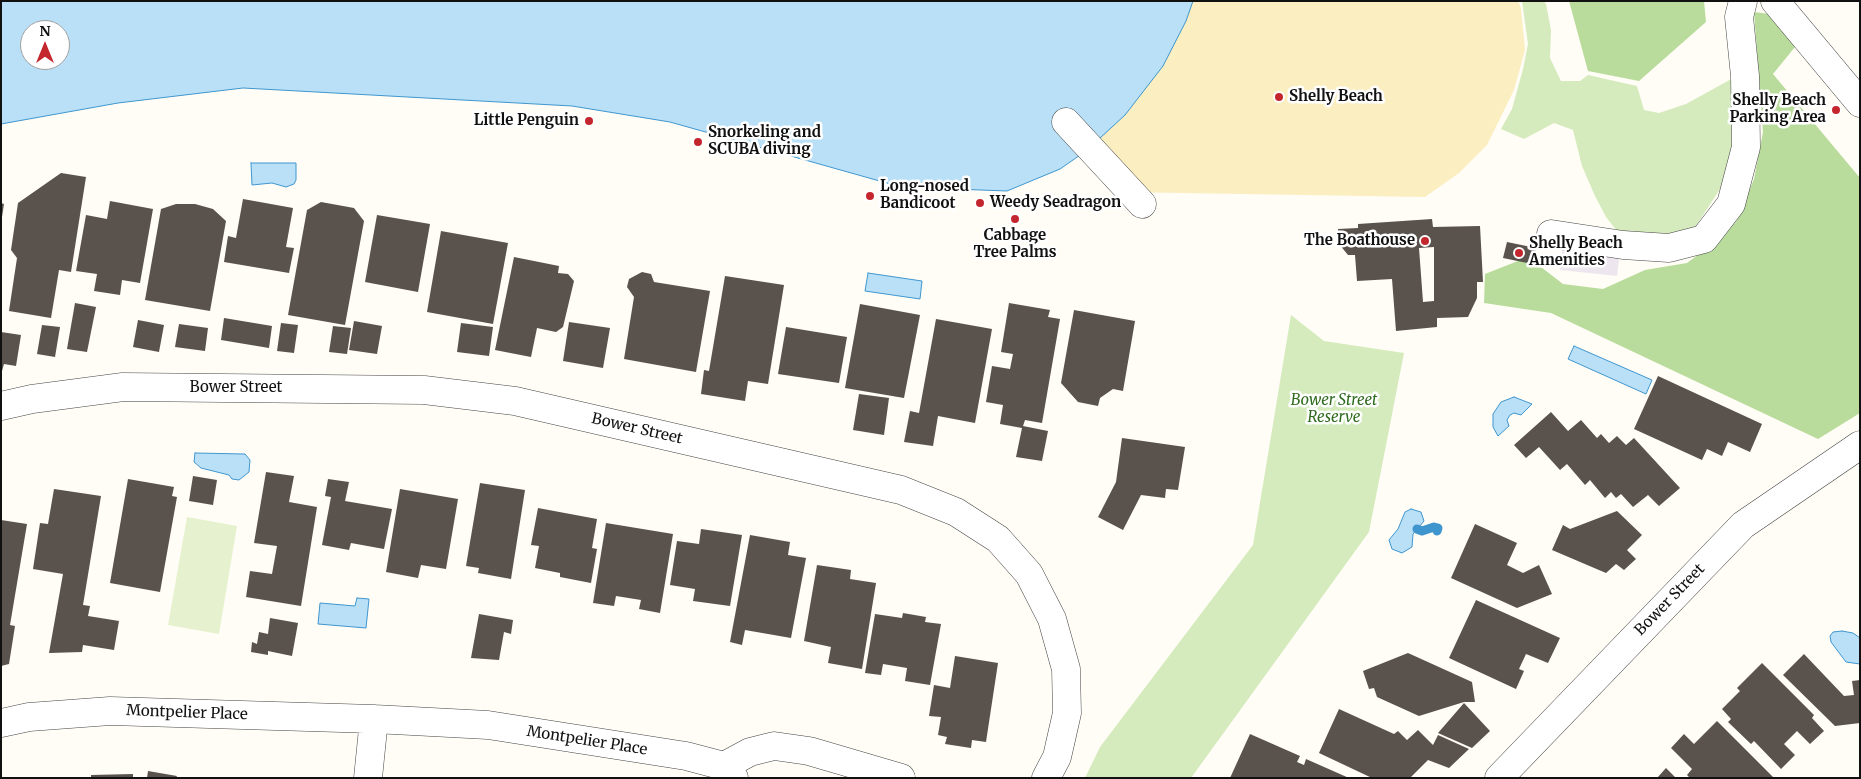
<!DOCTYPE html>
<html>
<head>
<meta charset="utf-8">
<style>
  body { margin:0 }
  #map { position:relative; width:1861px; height:779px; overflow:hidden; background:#fffdf5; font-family:Merriweather,serif }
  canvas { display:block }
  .frame { position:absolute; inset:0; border:2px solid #111; pointer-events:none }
  .north { position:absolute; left:20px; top:20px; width:50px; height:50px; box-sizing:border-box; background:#fff; border:1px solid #a0a0a0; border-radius:50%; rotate:0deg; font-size:14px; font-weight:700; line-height:20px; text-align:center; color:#111 }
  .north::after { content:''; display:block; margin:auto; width:18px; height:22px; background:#c4262e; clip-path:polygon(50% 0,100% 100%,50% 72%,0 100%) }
</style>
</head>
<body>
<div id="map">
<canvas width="1861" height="779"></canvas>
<div class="frame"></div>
<div class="north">N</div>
</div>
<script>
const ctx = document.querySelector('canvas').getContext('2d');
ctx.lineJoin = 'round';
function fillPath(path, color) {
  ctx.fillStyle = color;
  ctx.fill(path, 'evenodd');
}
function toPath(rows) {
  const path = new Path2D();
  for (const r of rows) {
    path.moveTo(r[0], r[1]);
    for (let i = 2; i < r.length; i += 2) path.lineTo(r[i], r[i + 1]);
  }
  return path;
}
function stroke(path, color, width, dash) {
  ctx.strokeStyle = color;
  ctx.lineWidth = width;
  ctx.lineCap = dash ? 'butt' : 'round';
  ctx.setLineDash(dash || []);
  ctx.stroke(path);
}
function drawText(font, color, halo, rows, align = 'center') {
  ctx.font = font + ' Merriweather,serif';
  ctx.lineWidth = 5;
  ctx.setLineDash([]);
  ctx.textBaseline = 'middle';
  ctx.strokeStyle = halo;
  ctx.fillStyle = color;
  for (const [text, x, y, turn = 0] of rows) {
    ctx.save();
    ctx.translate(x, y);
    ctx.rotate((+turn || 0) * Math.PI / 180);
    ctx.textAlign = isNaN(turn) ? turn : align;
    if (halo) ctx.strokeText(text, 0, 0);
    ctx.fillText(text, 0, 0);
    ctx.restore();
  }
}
fillPath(toPath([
  [1563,244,1620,251,1617,276,1560,270]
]), '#eee6ef');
fillPath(toPath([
  [1522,1,1544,1,1546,4,1551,30,1550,58,1561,81,1580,81,1588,75,1637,86,1644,110,1659,113,1686,104,1735,77,1738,102,1730,163,1720,189,1694,229,1675,239,1617,231,1606,217,1595,196,1582,166,1573,130,1554,123,1524,139,1501,129,1512,109,1523,69,1528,44],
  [1291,315,1324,341,1404,353,1369,532,1191,778,1085,778,1100,747,1253,545]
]), '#d5ebbd');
fillPath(toPath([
  [1569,1,1704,1,1706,22,1639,81,1588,71],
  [1754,12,1770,14,1795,47,1773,74,1860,178,1860,413,1818,439,1551,313,1484,303,1485,274,1528,257,1563,284,1603,289,1645,270,1687,263,1702,252,1736,222,1754,179,1763,132]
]), '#b9dc9c');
fillPath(toPath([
  [1107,1,1518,1,1521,8,1525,50,1514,90,1487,145,1459,173,1425,197,1122,192,1042,103]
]), '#fbeec1');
fillPath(toPath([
  [187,517,237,526,219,634,168,625]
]), '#e6f2cf');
const water = toPath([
  [1,1,1193,1,1186,21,1163,66,1125,115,1086,151,1060,169,1007,191,901,187,670,122,572,106,243,88,118,103,1,124,1,1],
  [30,30,60,30,60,60,30,60,30,30],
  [251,163,296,163,296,180,294,184,286,187,272,183,252,185,251,163],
  [868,273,922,281,920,299,865,291,868,273],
  [1574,346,1652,380,1646,394,1568,359,1574,346],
  [1514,397,1532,404,1521,415,1514,413,1510,415,1507,420,1509,426,1498,436,1493,427,1493,414,1501,402,1514,397],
  [195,453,245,454,250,460,249,472,239,480,232,479,229,475,201,468,194,462,195,453],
  [1411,509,1421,512,1424,521,1413,534,1412,547,1402,553,1392,549,1389,540,1398,529,1405,512,1411,509],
  [357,598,369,599,366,628,318,624,320,603,355,606,357,598],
  [1842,631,1853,633,1860,638,1860,664,1846,662,1831,642,1830,636,1833,632,1842,631]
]);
fillPath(water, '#b9e0f7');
stroke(water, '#3f96cf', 1);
stroke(toPath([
  [1417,529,1422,531,1434,527,1438,528,1437,531]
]), '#3f96cf', 9);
fillPath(toPath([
  [61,173,86,177,71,272,59,270,51,318,9,311,17,258,11,250,18,203],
  [243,199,293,208,286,247,294,248,289,273,224,262,228,236,236,238],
  [110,201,153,209,140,283,122,280,120,295,94,291,97,274,76,271,86,215,107,219],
  [321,202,354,208,364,221,345,325,288,315,307,210],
  [1,203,4,204,2,217,1,217],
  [176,204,195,204,213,209,226,221,210,311,145,300,161,209],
  [377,215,430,224,418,292,365,282],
  [1432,219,1433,227,1480,226,1483,282,1477,282,1477,298,1468,317,1437,318,1437,327,1396,331,1392,279,1357,281,1355,255,1348,255,1339,244,1338,229,1358,228,1358,224],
  [1434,247,1434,301,1423,302,1419,248],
  [441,231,508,243,493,324,427,312],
  [1507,242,1536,248,1532,264,1503,258],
  [514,257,559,266,558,273,568,274,574,281,563,327,556,332,537,328,531,357,495,350],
  [642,272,651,274,654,282,710,291,696,372,624,359,634,297,627,287,629,279],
  [725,276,784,285,768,384,748,381,745,401,701,394,704,370,709,371],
  [75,303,96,307,87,352,67,349],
  [1009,303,1050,310,1048,317,1060,319,1042,423,1025,420,1023,426,1048,431,1042,461,1016,457,1022,428,1000,424,1003,405,986,402,992,366,1010,369,1013,354,1001,352],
  [860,304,920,315,904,398,845,388],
  [1074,310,1135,321,1123,391,1113,389,1100,398,1098,406,1078,402,1061,383],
  [224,318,272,326,269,348,221,340],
  [936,319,992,329,975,423,938,416,933,446,904,442,910,411,919,413],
  [138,320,164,325,159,352,133,347],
  [354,321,382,326,377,354,349,350],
  [569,322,610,328,603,368,563,361],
  [281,323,298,325,294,353,277,351],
  [461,323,493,327,489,356,457,352],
  [179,324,208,328,205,351,175,347],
  [42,325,60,327,55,357,37,354],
  [333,326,351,328,347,354,329,352],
  [786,327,847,337,839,383,778,374],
  [1,332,21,335,16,366,4,364,2,371],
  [1658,376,1762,424,1750,452,1728,442,1722,456,1707,449,1702,460,1634,429],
  [859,394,889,398,884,435,853,430],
  [1551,412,1568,431,1581,420,1597,438,1601,434,1609,443,1617,436,1626,445,1634,438,1680,488,1659,506,1648,495,1633,507,1621,494,1616,498,1611,492,1605,498,1590,480,1585,485,1567,464,1560,470,1539,447,1526,458,1514,445],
  [1122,438,1185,447,1178,490,1166,489,1165,498,1141,495,1123,530,1098,517,1116,482],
  [266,472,294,476,289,502,317,507,301,606,246,597,250,571,272,574,277,546,254,543],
  [193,476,217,480,213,505,189,501],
  [128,479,174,487,172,496,177,497,160,592,110,583],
  [328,479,349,482,345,501,392,509,384,549,351,543,349,550,322,545,331,497,325,496],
  [480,483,525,490,511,579,478,573,479,568,466,566],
  [54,489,101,496,83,605,90,606,88,616,119,621,114,650,83,645,82,652,49,653,63,574,33,569,40,523,48,524],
  [400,489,458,499,446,569,421,565,418,578,386,572],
  [538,508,597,519,592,548,597,549,591,583,560,577,560,573,535,568,539,546,531,545],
  [1617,511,1642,535,1627,550,1636,559,1624,570,1616,564,1606,573,1552,550,1563,525,1570,529],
  [1,520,27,524,10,625,15,626,9,664,1,666],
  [606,523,673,534,660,613,639,609,641,600,616,596,614,606,593,603],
  [1475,524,1517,543,1507,565,1523,573,1539,565,1552,594,1517,608,1451,578],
  [701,529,742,535,730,606,693,601,695,589,670,585,677,541,699,544],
  [750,535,790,542,788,555,806,558,791,638,745,630,742,645,730,642],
  [817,565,851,570,850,579,876,583,862,669,828,663,831,647,804,641],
  [1476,600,1560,638,1548,663,1526,654,1519,669,1524,671,1516,689,1449,658],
  [903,613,926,617,925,622,941,624,930,685,905,681,907,668,883,664,881,675,865,673,875,614,902,618],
  [479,614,513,620,511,634,504,632,499,660,471,658],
  [270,618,298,623,292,656,268,651,268,655,251,652,252,642,257,644,259,632,268,634],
  [1408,653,1472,682,1475,702,1464,702,1419,716,1377,697,1374,688,1369,689,1363,671],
  [1804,654,1844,696,1854,695,1852,681,1860,680,1860,723,1835,726,1783,675],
  [955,656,998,663,986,742,972,740,971,748,945,744,947,737,938,735,941,717,929,716,934,685,950,688],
  [1762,663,1814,715,1812,718,1824,731,1810,744,1797,731,1784,744,1795,755,1781,769,1754,741,1751,744,1728,722,1731,719,1722,709,1740,691,1737,688],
  [1464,703,1490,731,1472,748,1438,733],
  [1339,709,1394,734,1398,731,1407,740,1418,730,1433,745,1438,735,1469,749,1449,768,1428,760,1410,778,1372,778,1319,753],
  [1717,721,1774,778,1690,778,1687,775,1692,769,1671,748,1684,734,1694,744],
  [1250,734,1300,756,1297,762,1304,765,1306,759,1349,778,1230,778],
  [1666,768,1676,778,1657,778],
  [148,771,177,776,176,778,147,778],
  [133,774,133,778,91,778,91,775]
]), '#5a524d');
const minor = toPath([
  [1775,1,1860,103],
  [1066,122,1142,204],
  [1551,234,1623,245,1669,248,1704,239,1731,204,1746,147,1745,76,1739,17,1743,1],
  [1,406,32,399,123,387,424,390,515,401,901,490,956,512,998,539,1029,574,1052,619,1066,669,1067,713,1057,757,1046,778],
  [1,723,29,717,110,711,374,719,488,725,686,756,724,766,734,778],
  [724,766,750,752,774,746,809,751,901,778],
  [368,778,374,719],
  [1499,778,1743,525,1860,445]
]);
stroke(minor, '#444', 29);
stroke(minor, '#fff', 28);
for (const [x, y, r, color] of [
  [1279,97,5,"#c4262e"],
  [1836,110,5,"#c4262e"],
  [589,121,5,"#c4262e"],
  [698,142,5,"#c4262e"],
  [870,196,5,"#c4262e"],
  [980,203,5,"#c4262e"],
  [1015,219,5,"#c4262e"],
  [1425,241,5,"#c4262e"],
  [1519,253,5,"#c4262e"]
]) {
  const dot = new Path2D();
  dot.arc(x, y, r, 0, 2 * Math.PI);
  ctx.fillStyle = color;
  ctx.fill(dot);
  stroke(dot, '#fff', 2);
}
drawText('bold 15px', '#111', '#fff', [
  ["Shelly Beach",1289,97],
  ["Shelly Beach",1826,101,"right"],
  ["Parking Area",1826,118,"right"],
  ["Little Penguin",579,121,"right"],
  ["Snorkeling and",708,133],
  ["SCUBA diving",708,150],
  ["Long-nosed",880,187],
  ["Bandicoot",880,204],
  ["Weedy Seadragon",990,203],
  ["Cabbage",1015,236,"center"],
  ["Tree Palms",1015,253,"center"],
  ["The Boathouse",1415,241,"right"],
  ["Shelly Beach",1529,244],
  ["Amenities",1529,261]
], 'left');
drawText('15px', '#111', '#fff', [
  ["Bower Street",236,388],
  ["Bower Street",637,429,13],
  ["Bower Street",1670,600,-46],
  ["Montpelier Place",187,713,2],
  ["Montpelier Place",587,741,9]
]);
drawText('italic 15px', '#2f6b1f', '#fff', [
  ["Bower Street",1334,401],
  ["Reserve",1334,418]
]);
</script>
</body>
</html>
